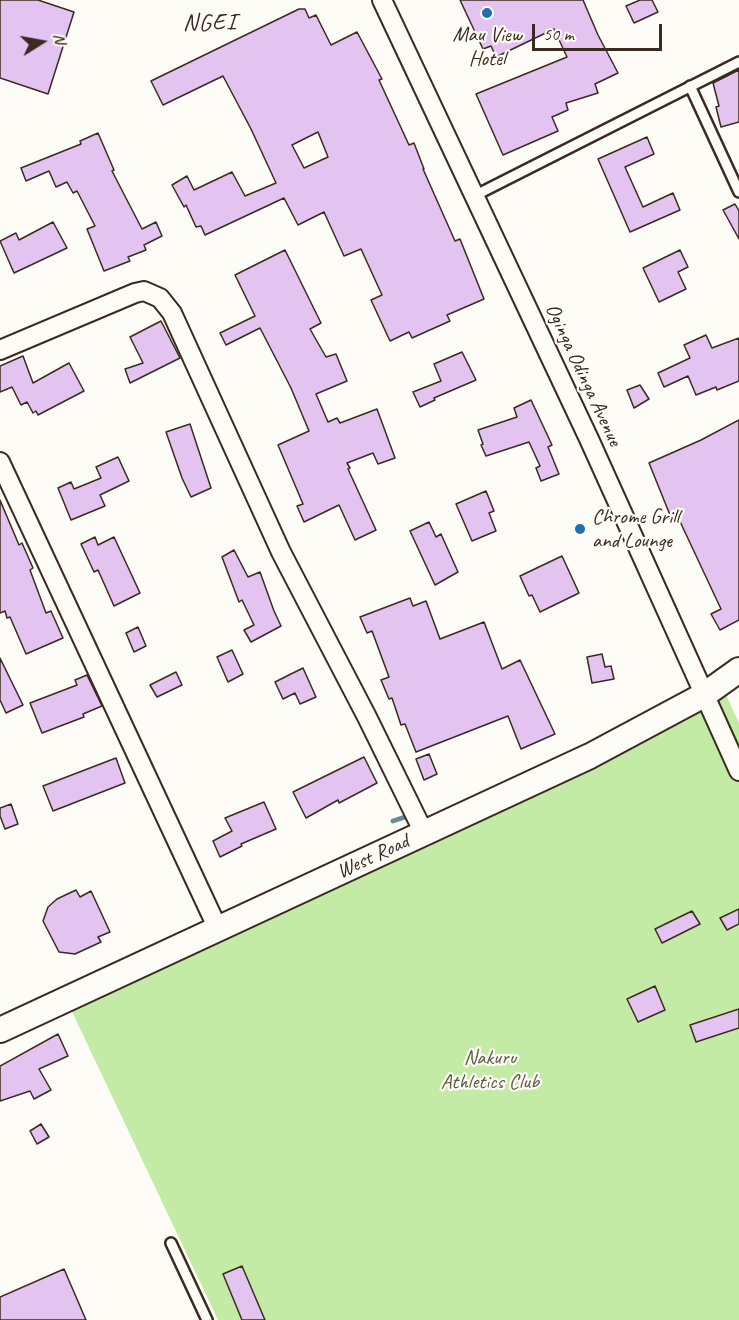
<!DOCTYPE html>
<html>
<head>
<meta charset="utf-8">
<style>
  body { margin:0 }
  #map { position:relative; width:739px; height:1320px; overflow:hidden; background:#fdfcf7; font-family:Caveat,sans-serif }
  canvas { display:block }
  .north { position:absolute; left:12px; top:12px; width:60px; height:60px; -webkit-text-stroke:4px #fdfcf7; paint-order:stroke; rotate:79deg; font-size:16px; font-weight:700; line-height:24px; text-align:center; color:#3b2a1e }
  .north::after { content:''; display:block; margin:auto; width:21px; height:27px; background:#3b2a1e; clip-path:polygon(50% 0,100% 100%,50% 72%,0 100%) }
  .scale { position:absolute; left:532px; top:24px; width:130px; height:27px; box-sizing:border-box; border:3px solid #3b2a1e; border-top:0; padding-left:8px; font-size:18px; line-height:21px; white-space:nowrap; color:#3b2a1e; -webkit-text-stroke:4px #fdfcf7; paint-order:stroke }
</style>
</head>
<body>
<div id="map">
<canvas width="739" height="1320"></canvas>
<div class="north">N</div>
<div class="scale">50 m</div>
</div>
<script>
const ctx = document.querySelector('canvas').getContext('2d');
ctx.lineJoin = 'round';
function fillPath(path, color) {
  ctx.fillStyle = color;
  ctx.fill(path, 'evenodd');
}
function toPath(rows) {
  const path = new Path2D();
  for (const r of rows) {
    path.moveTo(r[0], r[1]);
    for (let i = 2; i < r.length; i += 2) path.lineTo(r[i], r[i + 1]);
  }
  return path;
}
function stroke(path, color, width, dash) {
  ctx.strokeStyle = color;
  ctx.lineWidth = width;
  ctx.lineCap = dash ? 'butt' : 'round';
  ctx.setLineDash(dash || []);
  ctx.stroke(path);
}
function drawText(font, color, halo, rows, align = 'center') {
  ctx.font = font + ' Caveat,sans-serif';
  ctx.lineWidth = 4.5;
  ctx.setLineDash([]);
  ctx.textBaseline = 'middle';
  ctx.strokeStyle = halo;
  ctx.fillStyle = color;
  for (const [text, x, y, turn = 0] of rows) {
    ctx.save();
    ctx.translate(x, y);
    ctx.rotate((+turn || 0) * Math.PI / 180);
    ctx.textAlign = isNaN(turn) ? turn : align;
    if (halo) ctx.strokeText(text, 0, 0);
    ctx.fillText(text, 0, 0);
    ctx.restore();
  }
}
fillPath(toPath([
  [720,682,739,723,739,1320,218,1320,66,999]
]), '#c3eba6');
stroke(toPath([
  [393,821,411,815]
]), '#678f93', 5);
const building = toPath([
  [0,0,38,0,74,12,48,94,0,78,0,0],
  [460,0,583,0,598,35,618,73,595,84,598,93,566,103,568,110,552,117,558,131,503,155,476,94,567,57,554,29,496,57,491,46,483,49,460,0],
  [640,0,652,0,658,12,634,23,626,6,640,0],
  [299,9,305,9,309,18,316,15,331,45,357,32,382,79,379,80,409,145,414,143,424,169,423,169,455,241,460,239,484,299,447,315,450,321,412,338,409,332,390,341,371,300,382,295,361,249,344,256,324,212,298,225,284,198,205,235,201,226,196,227,186,205,184,207,172,185,187,176,194,190,232,172,245,196,276,183,251,129,223,76,163,105,151,81,299,9],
  [318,132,328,157,304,168,292,145,318,132],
  [739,70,739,122,721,127,716,107,719,106,713,83,739,70],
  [98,133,114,170,112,171,142,229,156,222,162,236,144,245,146,250,128,257,130,261,104,271,87,229,95,226,77,191,73,193,67,182,56,187,49,171,26,181,21,168,81,144,80,141,98,133],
  [647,137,654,154,625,167,643,207,673,193,680,210,630,232,598,159,647,137],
  [735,204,739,211,739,239,723,210,735,204],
  [53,222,67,248,14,273,0,241,16,233,19,240,53,222],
  [285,250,321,323,310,329,326,357,336,354,347,381,316,394,328,422,337,418,340,423,377,409,395,458,378,464,373,453,347,463,350,468,348,469,376,530,355,540,339,505,304,522,297,506,303,504,278,445,309,431,291,388,260,328,226,345,220,333,255,316,235,275,285,250],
  [680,250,688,267,678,272,686,289,659,302,643,268,680,250],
  [161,321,180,358,130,383,125,369,143,363,130,337,161,321],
  [706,335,712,348,739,338,739,381,717,390,716,387,696,395,688,376,664,387,658,373,690,358,684,345,706,335],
  [462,352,476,380,434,398,435,400,420,407,413,392,441,381,434,364,462,352],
  [23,356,33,383,69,363,84,391,38,415,36,411,33,413,27,402,21,405,12,387,0,392,0,366,23,356],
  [640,385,649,399,634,408,627,390,640,385],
  [531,400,552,445,548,447,559,474,541,481,536,468,540,466,529,442,486,456,481,445,483,444,478,430,517,417,514,408,531,400],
  [739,420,739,620,720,630,711,614,721,609,676,513,670,515,649,463,701,440,739,420],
  [190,424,211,488,191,497,182,478,166,432,190,424],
  [118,457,129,481,100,495,105,506,71,520,58,488,71,482,74,489,101,478,96,467,118,457],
  [486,491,494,511,489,513,496,531,472,541,456,504,486,491],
  [0,500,19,545,22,543,33,568,30,570,46,613,51,611,63,638,26,654,10,617,7,618,5,611,0,613,0,500],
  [429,522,436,537,441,534,458,572,435,585,410,531,429,522],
  [95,537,98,545,114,537,140,593,114,606,98,570,94,572,81,544,95,537],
  [234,550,248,577,260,572,274,611,281,626,251,642,244,630,254,625,242,600,239,602,222,557,234,550],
  [562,556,579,593,540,612,532,595,529,596,520,576,562,556],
  [410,598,413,606,426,601,440,639,484,622,502,669,520,660,555,734,521,749,508,716,416,752,405,724,401,725,392,698,389,699,381,680,389,677,372,631,367,633,360,617,410,598],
  [138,627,146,646,134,652,126,633,138,627],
  [232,650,243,674,228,682,217,657,232,650],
  [602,654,605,667,611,666,614,679,592,683,587,657,602,654],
  [0,658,23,705,6,713,0,700,0,658],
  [303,668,316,697,300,704,295,693,283,699,275,682,303,668],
  [176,672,182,685,157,697,150,685,176,672],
  [87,675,102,706,83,714,84,717,42,733,30,703,77,685,75,680,87,675],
  [429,754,437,774,424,780,416,759,429,754],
  [364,757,377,783,339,803,338,800,306,818,293,792,364,757],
  [116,758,125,783,53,811,43,786,116,758],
  [264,802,276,829,241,844,242,846,220,857,213,841,232,831,225,818,264,802],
  [11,804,18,824,5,829,0,816,0,808,11,804],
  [76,890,80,897,91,891,110,932,98,937,101,942,75,954,59,952,43,921,48,907,57,899,76,890],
  [739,909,739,924,727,930,720,918,739,909],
  [692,911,700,924,662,943,655,929,692,911],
  [655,986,665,1010,638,1022,627,999,655,986],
  [739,1009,739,1028,696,1042,690,1025,739,1009],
  [58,1034,68,1056,39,1069,51,1090,34,1099,30,1091,0,1101,0,1066,58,1034],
  [41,1124,49,1137,37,1144,30,1131,41,1124],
  [242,1266,265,1320,242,1320,223,1274,242,1266],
  [64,1269,86,1320,0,1320,0,1297,64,1269]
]);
fillPath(building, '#e3c3f0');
stroke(building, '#3b2a1e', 1.5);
const lane = toPath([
  [690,86,739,192],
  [474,196,739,62],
  [171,1243,207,1320]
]);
const street = toPath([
  [382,0,589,439,739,771],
  [0,350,135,293,144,291,160,298,172,313,281,552,367,717,424,833],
  [0,462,218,929]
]);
const secondary = toPath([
  [0,1030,590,756,704,695,739,670]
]);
stroke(lane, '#3b2a1e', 14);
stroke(street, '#3b2a1e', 22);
stroke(secondary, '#3b2a1e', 28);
stroke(lane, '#fdfcf7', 9);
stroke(street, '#fdfcf7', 18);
stroke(secondary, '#fdfcf7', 24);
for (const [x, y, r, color] of [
  [487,13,6,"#1f6fb2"],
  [580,529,6,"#1f6fb2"]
]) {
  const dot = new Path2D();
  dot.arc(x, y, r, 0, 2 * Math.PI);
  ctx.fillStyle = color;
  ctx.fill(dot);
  stroke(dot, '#fdfcf7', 2);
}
drawText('21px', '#3b2a1e', '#fdfcf7', [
  ["Mau View",487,35],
  ["Hotel",487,59],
  ["Chrome Grill",592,517,"left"],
  ["and Lounge",592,541,"left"]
]);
drawText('21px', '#3b2a1e', '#fdfcf7', [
  ["Oginga Odinga Avenue",583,375,65],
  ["West Road",373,857,-25]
]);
drawText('21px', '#5d5a40', '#fdfcf7', [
  ["Nakuru",490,1058],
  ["Athletics Club",490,1082]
]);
ctx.letterSpacing = '1.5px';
drawText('24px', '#3b2a1e', '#fdfcf7', [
  ["NGEI",210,24]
]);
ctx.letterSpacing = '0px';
</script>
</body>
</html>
